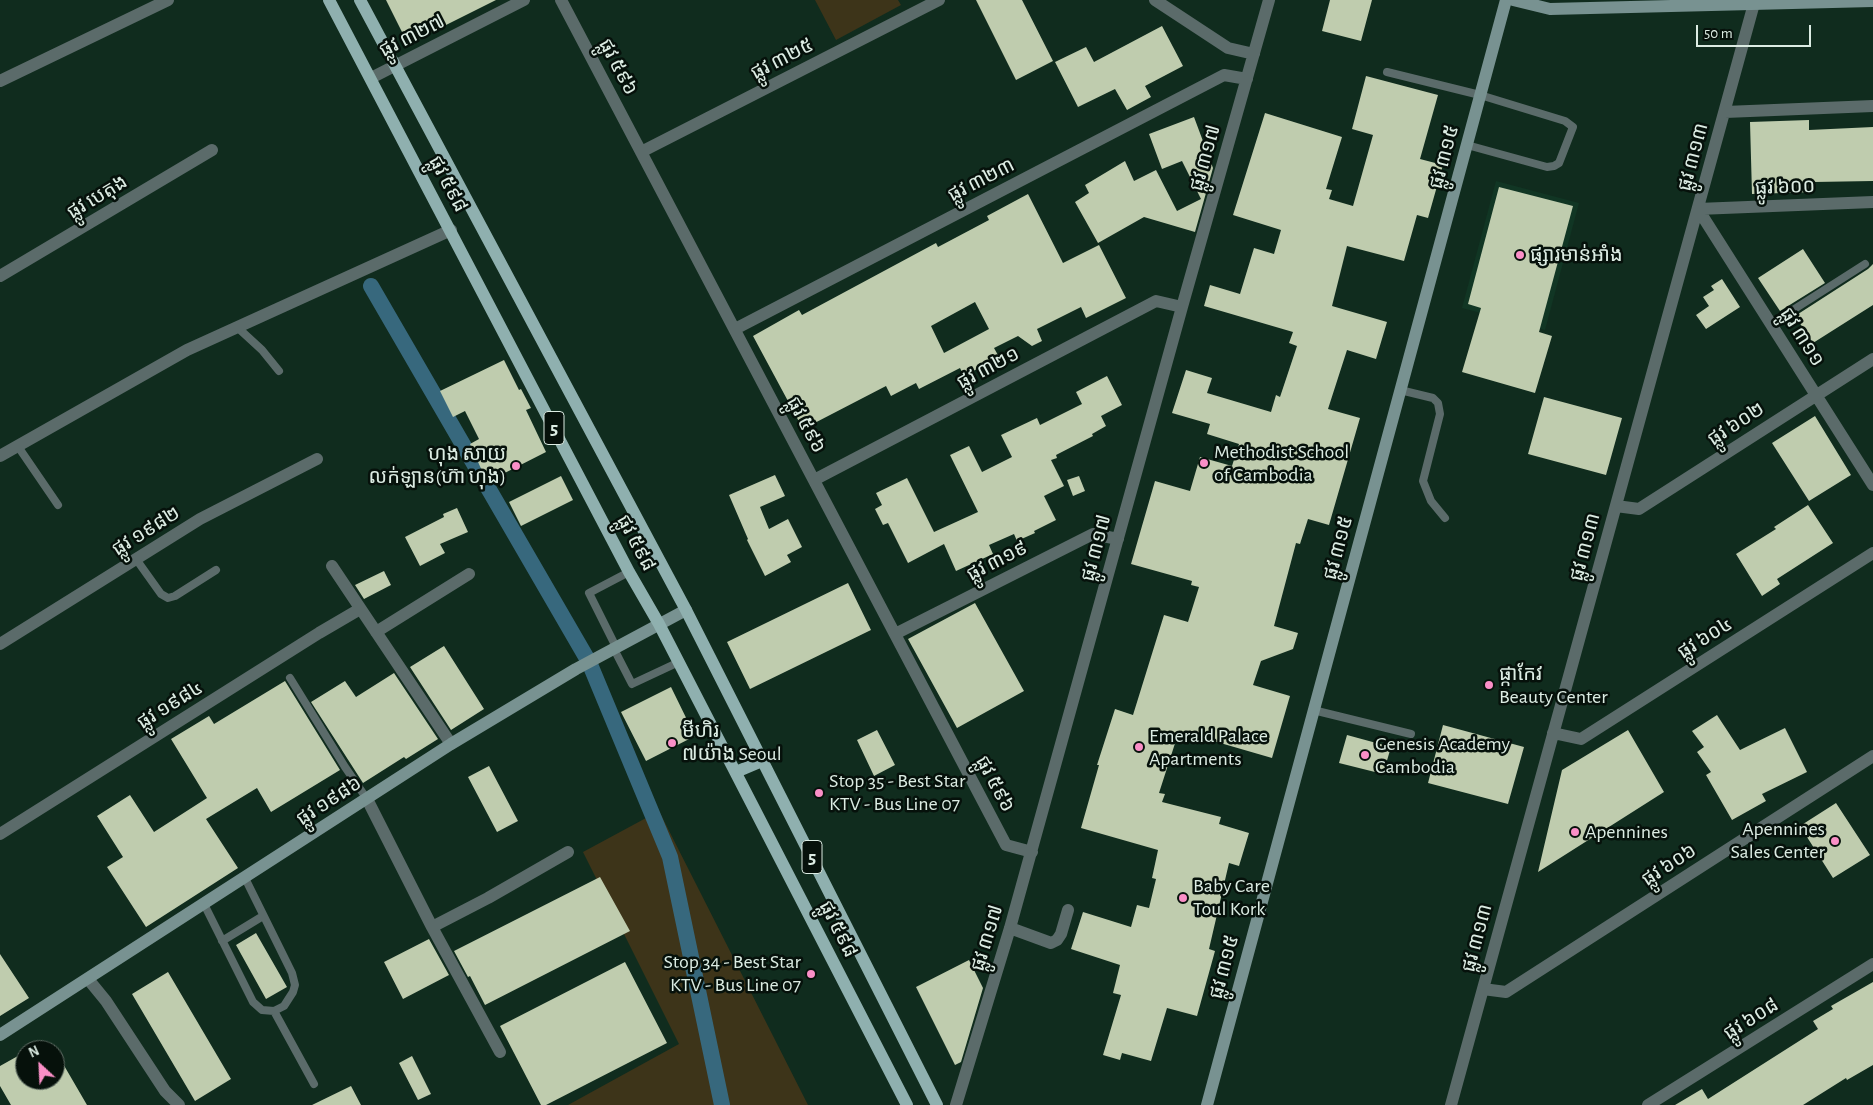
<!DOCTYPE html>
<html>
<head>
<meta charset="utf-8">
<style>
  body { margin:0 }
  #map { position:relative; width:1873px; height:1105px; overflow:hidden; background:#102c1e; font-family:"Alegreya Sans",sans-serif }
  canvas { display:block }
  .north { position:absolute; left:15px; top:1040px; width:50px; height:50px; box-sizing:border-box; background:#06110b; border:1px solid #5c6961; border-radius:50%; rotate:335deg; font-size:14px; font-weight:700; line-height:20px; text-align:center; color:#dcece3 }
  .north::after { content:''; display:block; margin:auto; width:18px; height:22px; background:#fa8fc7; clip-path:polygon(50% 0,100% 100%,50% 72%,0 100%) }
  .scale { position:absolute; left:1696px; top:25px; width:115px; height:22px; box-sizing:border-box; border:2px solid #dcece3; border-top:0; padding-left:6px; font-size:15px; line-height:18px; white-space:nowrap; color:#dcece3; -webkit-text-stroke:4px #06110b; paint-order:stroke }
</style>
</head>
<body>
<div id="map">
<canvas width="1873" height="1105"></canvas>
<div class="north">N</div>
<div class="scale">50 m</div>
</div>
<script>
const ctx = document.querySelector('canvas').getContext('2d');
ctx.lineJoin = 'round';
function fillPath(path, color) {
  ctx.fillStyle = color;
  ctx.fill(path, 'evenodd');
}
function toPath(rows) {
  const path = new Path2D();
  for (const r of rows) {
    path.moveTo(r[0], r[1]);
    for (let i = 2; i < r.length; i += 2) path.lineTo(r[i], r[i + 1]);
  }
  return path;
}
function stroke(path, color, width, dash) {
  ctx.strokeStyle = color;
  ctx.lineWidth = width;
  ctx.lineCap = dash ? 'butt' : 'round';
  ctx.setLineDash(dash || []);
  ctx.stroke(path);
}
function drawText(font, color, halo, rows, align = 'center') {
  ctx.font = font + ' "Alegreya Sans","Noto Sans Khmer",sans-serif';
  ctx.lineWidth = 5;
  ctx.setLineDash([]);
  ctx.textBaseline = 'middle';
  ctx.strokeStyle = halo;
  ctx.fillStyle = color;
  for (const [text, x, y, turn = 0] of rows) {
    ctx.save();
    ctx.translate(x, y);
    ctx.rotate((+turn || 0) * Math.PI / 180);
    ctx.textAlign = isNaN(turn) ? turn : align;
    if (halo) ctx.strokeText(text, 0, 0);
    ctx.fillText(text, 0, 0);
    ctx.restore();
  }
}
fillPath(toPath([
  [1496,181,1579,203,1545,330,1462,308]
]), '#113624');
fillPath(toPath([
  [815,0,898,0,901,5,836,40],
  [659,811,808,1105,568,1105,679,1044,583,852]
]), '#3d3419');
stroke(toPath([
  [371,286,589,662,670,857,722,1105]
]), '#37687d', 16);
fillPath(toPath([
  [386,0,496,0,408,44],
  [976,0,1022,0,1053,61,1016,80],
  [1330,0,1372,0,1361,41,1322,31],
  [1162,26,1183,66,1145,86,1151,97,1127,110,1115,89,1078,107,1055,62,1086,47,1094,62],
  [1366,76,1438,95,1420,159,1443,165,1428,218,1417,215,1404,261,1347,246,1332,306,1387,322,1376,359,1347,350,1328,409,1360,418,1329,525,1308,519,1300,544,1296,543,1274,626,1298,633,1293,649,1261,661,1253,685,1290,696,1272,758,1179,731,1159,793,1165,794,1162,802,1221,817,1219,824,1249,833,1239,866,1229,863,1209,949,1215,951,1197,1016,1167,1008,1151,1061,1122,1053,1120,1060,1103,1055,1121,995,1113,993,1120,965,1071,949,1083,912,1131,927,1137,905,1149,908,1156,879,1152,878,1158,850,1081,828,1099,765,1097,765,1115,709,1133,715,1164,615,1188,622,1199,587,1191,585,1192,581,1131,564,1155,481,1190,491,1200,457,1232,466,1239,444,1207,434,1210,424,1172,413,1186,370,1212,378,1207,393,1271,412,1276,395,1280,397,1297,346,1289,343,1293,332,1204,306,1210,285,1240,294,1254,248,1274,254,1281,230,1233,215,1265,113,1342,137,1326,189,1332,190,1329,199,1353,206,1373,135,1352,129],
  [1194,117,1213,168,1195,232,1144,217,1098,243,1075,202,1089,193,1085,185,1125,161,1134,181,1156,170,1177,211,1201,199,1182,161,1162,169,1149,134],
  [1809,120,1809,130,1873,127,1873,181,1814,182,1814,192,1752,194,1750,122],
  [1499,187,1573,206,1539,332,1552,336,1535,393,1462,372,1481,308,1468,304],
  [1028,194,1063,263,1099,245,1126,298,1086,318,1081,307,1037,329,1042,341,1032,346,1018,336,994,348,999,357,964,376,960,368,919,389,916,383,891,396,886,386,803,429,753,336,799,310,802,315,936,243,938,247,989,220,987,216],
  [975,302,989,329,944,353,931,326],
  [1803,249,1825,283,1780,311,1758,278],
  [1873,264,1873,305,1813,343,1795,316,1868,269],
  [1722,279,1740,307,1706,329,1696,315,1709,306,1703,297,1714,290,1711,286],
  [504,360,519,390,521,389,531,408,526,410,546,452,487,482,470,444,479,439,465,411,453,417,440,391],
  [1107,376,1122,405,1101,416,1106,426,1092,434,1093,436,1056,455,1057,458,1051,460,1064,486,1044,496,1056,520,1034,531,1035,533,1017,541,1014,534,989,545,993,554,956,571,944,544,908,563,888,523,883,525,875,509,882,505,876,493,907,478,934,532,978,512,950,455,969,446,982,472,1012,457,1001,435,1037,418,1040,425,1082,404,1076,392],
  [1544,397,1622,418,1606,475,1528,454],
  [1815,416,1851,475,1809,501,1772,443],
  [775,475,785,496,760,507,769,529,788,519,802,547,787,555,791,562,765,576,747,540,748,539,729,495],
  [561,476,573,500,521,526,509,502],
  [1079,476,1085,491,1073,496,1067,480],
  [1808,505,1833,543,1777,579,1780,584,1762,596,1736,554,1776,529,1774,527],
  [457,508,468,532,440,544,445,553,420,566,405,537,444,517,443,514],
  [384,571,391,585,364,599,355,585],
  [848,583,871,630,750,689,727,642],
  [975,603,1024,691,957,728,908,639],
  [444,646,484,709,451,730,410,667],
  [394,673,438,739,406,759,404,757,363,783,311,702,345,681,356,697],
  [285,681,340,770,271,812,257,788,206,819,238,868,146,927,107,867,123,857,97,816,130,795,154,832,207,798,171,739,209,716,214,724],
  [671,687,695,736,646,761,621,712],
  [1717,715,1740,750,1785,728,1807,772,1762,794,1766,801,1732,820,1706,775,1711,772,1697,752,1704,747,1692,731],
  [1443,725,1524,747,1508,804,1428,783],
  [877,730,895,765,874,776,857,740],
  [1628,730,1664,792,1538,872,1562,770],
  [1347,735,1391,747,1383,774,1339,763],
  [489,766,518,821,497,832,468,777],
  [1836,803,1870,855,1833,878,1800,826],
  [600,877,630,931,485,1005,470,976,468,977,454,951],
  [256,933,287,987,266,999,236,945],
  [429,939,449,975,403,999,384,962],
  [0,954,29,998,0,1016],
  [969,960,983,988,961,1062,955,1065,916,987],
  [625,962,667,1043,546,1105,541,1105,500,1026],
  [168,972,231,1079,195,1101,132,994],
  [1873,982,1873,1065,1847,1080,1846,1078,1803,1105,1675,1105,1702,1089,1708,1099,1818,1029,1813,1021,1833,1009,1831,1006],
  [55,1050,87,1105,11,1105,0,1086,0,1066,25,1052,25,1080,55,1080],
  [412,1056,431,1094,418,1100,399,1063],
  [351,1086,361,1105,312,1105]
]), '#bfccae');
stroke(toPath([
  [1387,72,1480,95,1565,121,1573,127,1559,163,1554,166,1547,167,1467,145],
  [1771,324,1865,264],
  [237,327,262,350,279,371],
  [1400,390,1433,398,1438,403,1440,414,1423,481,1431,501,1445,518],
  [17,445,58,505],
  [136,559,161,594,168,598,175,596,216,570],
  [616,647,589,593,629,572],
  [614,649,632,684,679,662],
  [290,678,345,767,367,799],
  [1313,710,1411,734],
  [204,904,253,1002,262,1010,274,1011,284,1006,293,992,295,985,292,973,245,878],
  [222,941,263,916],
  [274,1011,314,1084]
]), '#5b6b6a', 8);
stroke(toPath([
  [561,0,1006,845,1032,852],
  [1155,0,1228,48,1254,54],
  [371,78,524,0],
  [0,81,168,0],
  [1725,112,1873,106],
  [641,152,939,0],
  [1698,209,1873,485],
  [1698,209,1873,202],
  [0,276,212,150],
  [735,329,1224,75,1247,79],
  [0,456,187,350,451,230],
  [814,480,1156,301,1182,307],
  [1616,506,1639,509,1873,359],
  [332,566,451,744],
  [376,632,469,574],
  [895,634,1093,534,1118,539],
  [0,644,200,519,317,459],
  [1553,733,1581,739,1873,553],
  [367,799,432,927,500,1052],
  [0,834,319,633,360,609],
  [432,927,488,898,568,852],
  [1010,928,1051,943,1057,940,1061,934,1068,910],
  [88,979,106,1001,165,1091,179,1105],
  [1483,989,1506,992,1873,756],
  [956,1105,1010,928,1182,307,1269,0],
  [1451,1105,1755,0],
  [1648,1105,1873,964]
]), '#5b6b6a', 12);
stroke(toPath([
  [1513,0,1550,9,1873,1],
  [0,1035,451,744,576,669,686,610],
  [1207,1105,1506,0]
]), '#789291', 12);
stroke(toPath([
  [329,0,629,572,659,624,907,1105],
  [360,0,686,610,937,1105],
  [736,772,762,761]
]), '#8fb0af', 12);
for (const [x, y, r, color] of [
  [1520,255,5,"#fa8fc7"],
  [1204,463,5,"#fa8fc7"],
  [516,466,5,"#fa8fc7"],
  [1489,685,5,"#fa8fc7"],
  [672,743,5,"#fa8fc7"],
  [1139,747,5,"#fa8fc7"],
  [1365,755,5,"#fa8fc7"],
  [819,793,5,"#fa8fc7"],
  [1575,832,5,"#fa8fc7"],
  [1835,841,5,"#fa8fc7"],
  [1183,898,5,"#fa8fc7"],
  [811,974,5,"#fa8fc7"]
]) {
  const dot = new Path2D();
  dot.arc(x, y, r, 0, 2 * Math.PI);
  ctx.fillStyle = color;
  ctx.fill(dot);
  stroke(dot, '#06110b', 2);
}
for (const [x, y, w] of [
  [554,428,20],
  [812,857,20]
]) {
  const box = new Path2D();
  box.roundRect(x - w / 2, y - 16.5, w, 33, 4);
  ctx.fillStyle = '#06110b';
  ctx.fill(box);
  stroke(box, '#dcece3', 1);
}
drawText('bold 19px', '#dcece3', null, [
  ["5",554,428],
  ["5",812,857]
]);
drawText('20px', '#dcece3', '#06110b', [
  ["ផ្លូវ ៣២៧",412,36,-27],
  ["ផ្លូវ ៣២៥",782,59,-27],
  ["ផ្លូវ ៥៩៦",618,67,62],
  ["ផ្លូវ ៣១៥",1444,157,-75],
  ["ផ្លូវ ៣១៣",1693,157,-75],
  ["ផ្លូវ ៣១៧",1205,158,-74],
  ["ផ្លូវ ៣២៣",981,180,-27],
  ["ផ្លូវ ៥៩៨",448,184,62],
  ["ផ្លូវ ៦០០",1785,187,-2],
  ["ផ្លូវ បេតុង",97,197,-31],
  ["ផ្លូវ ៣១១",1802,337,58],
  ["ផ្លូវ ៣២១",988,368,-28],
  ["ផ្លូវ ៦០២",1736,424,-33],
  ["ផ្លូវ ៥៩៦",806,425,62],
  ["ផ្លូវ ១៩៨២",146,531,-32],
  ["ផ្លូវ ៥៩៨",636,543,62],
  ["ផ្លូវ ៣១៣",1585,547,-75],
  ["ផ្លូវ ៣១៧",1096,548,-75],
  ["ផ្លូវ ៣១៥",1338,548,-75],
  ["ផ្លូវ ៣១៩",997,561,-27],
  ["ផ្លូវ ៦០៤",1705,638,-32],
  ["ផ្លូវ ១៩៨៤",170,705,-32],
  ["ផ្លូវ ៥៩៦",995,784,62],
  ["ផ្លូវ ១៩៨៦",329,801,-33],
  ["ផ្លូវ ៦០៦",1669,865,-33],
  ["ផ្លូវ ៥៩៨",838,929,63],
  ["ផ្លូវ ៣១៧",987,938,-73],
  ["ផ្លូវ ៣១៣",1477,938,-75],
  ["ផ្លូវ ៣១៥",1224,967,-75],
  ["ផ្លូវ ៦០៨",1751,1019,-32]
]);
drawText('20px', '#dcece3', '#06110b', [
  ["ផ្សារមាន់អាំង",1530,255],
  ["Methodist School",1214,452],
  ["of Cambodia",1214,475],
  ["ហុង សាយ",506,454,"right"],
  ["លក់ឡាន(ហ៊ា ហុង)",506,477,"right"],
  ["ផ្កាកែវ",1499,674],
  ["Beauty Center",1499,697],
  ["មីហិរ",682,731],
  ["៧យ៉ាង Seoul",682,754],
  ["Emerald Palace",1149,736],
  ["Apartments",1149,759],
  ["Genesis Academy",1375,744],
  ["Cambodia",1375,767],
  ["Stop 35 - Best Star",829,781],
  ["KTV - Bus Line 07",829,804],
  ["Apennines",1825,829,"right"],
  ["Sales Center",1825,852,"right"],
  ["Apennines",1585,832],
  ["Baby Care",1193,886],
  ["Toul Kork",1193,909],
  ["Stop 34 - Best Star",801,962,"right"],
  ["KTV - Bus Line 07",801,985,"right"]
], 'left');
</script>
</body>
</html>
